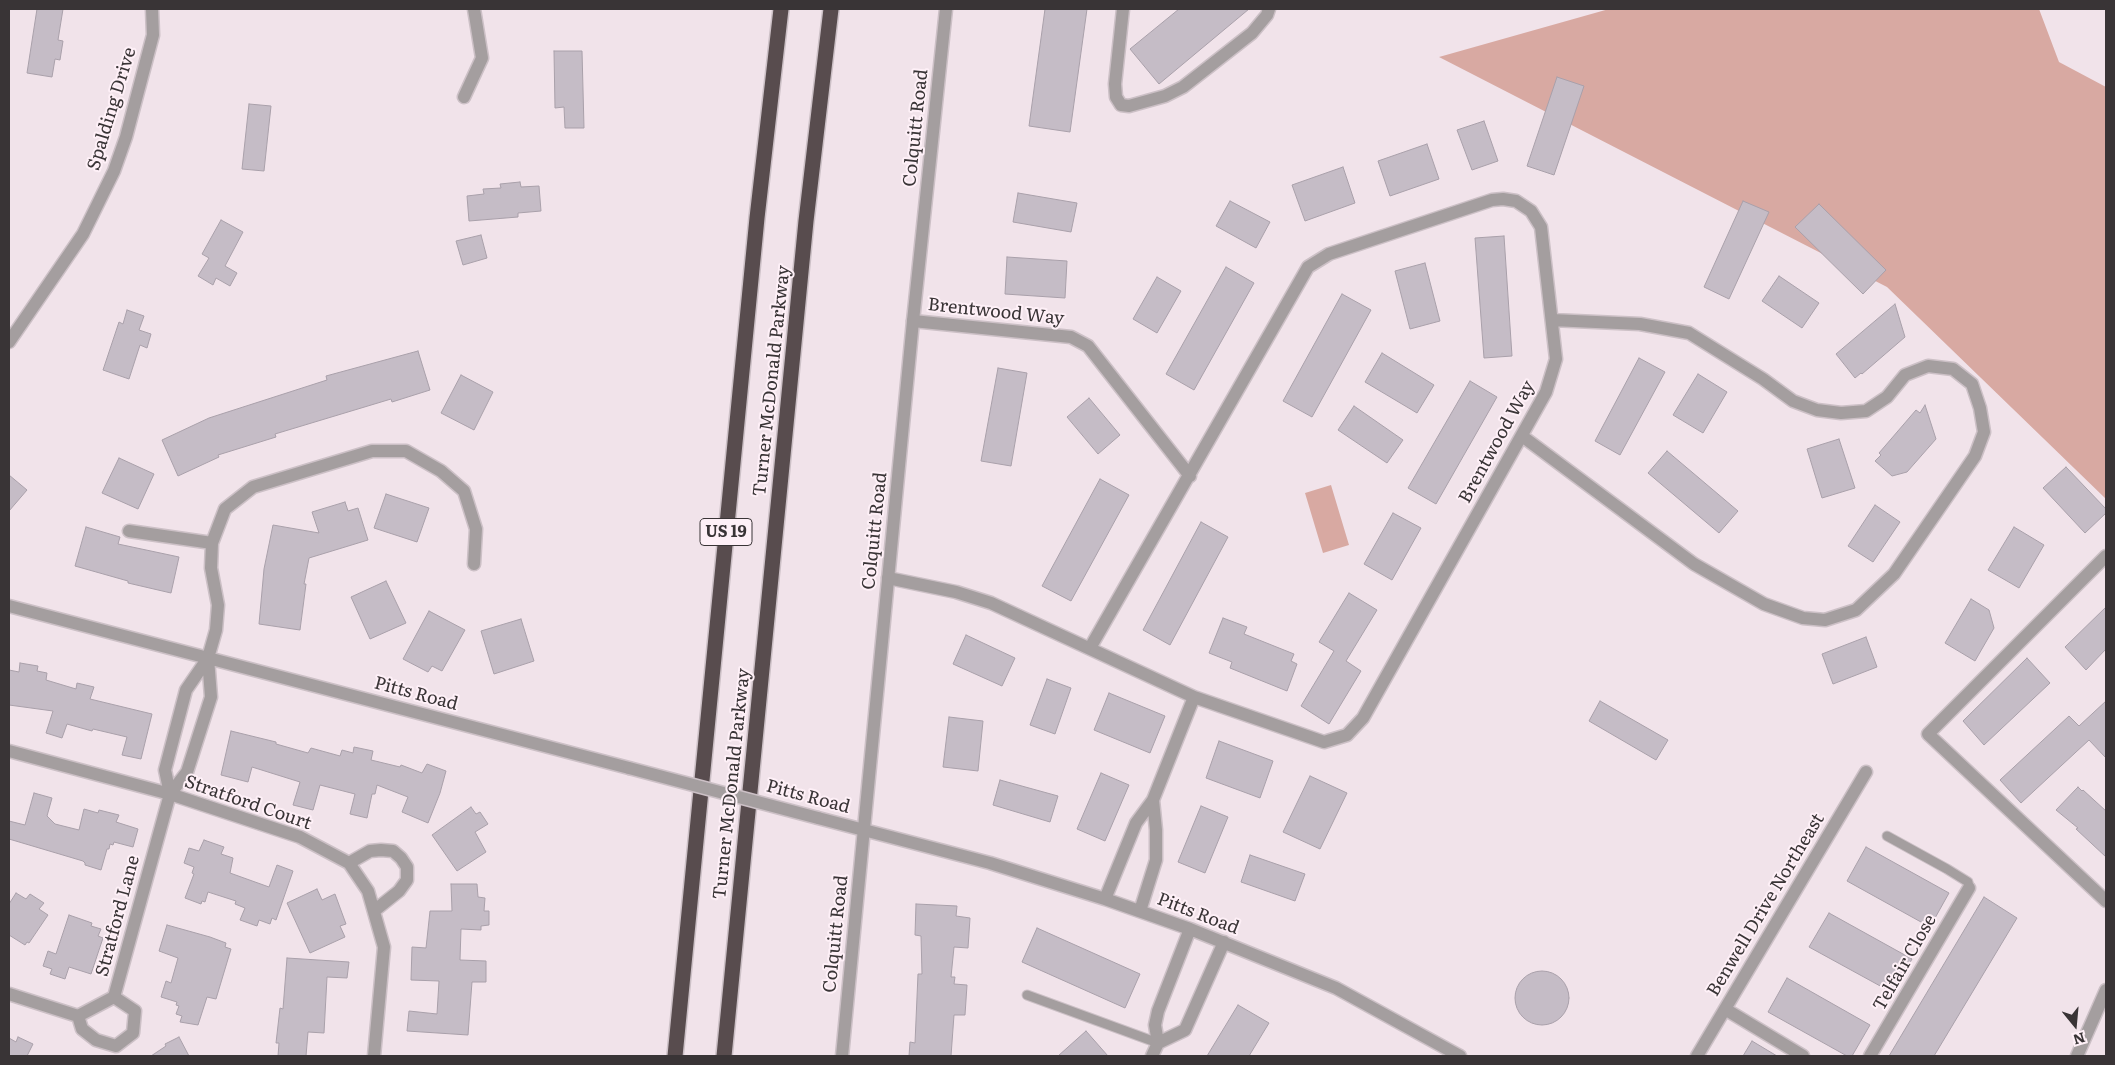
<!DOCTYPE html>
<html>
<head>
<meta charset="utf-8">
<style>
  body { margin:0 }
  #map { position:relative; width:2115px; height:1065px; overflow:hidden; background:#f1e3ea; font-family:Literata,serif }
  canvas { display:block }
  .frame { position:absolute; inset:0; border:10px solid #393436; pointer-events:none }
  .north { position:absolute; left:2050px; top:1000px; width:50px; height:50px; -webkit-text-stroke:4px #fef0f7; paint-order:stroke; rotate:163deg; font-size:14px; font-weight:700; line-height:20px; text-align:center; color:#393436 }
  .north::after { content:''; display:block; margin:auto; width:18px; height:22px; background:#393436; clip-path:polygon(50% 0,100% 100%,50% 72%,0 100%) }
</style>
</head>
<body>
<div id="map">
<canvas width="2115" height="1065"></canvas>
<div class="frame"></div>
<div class="north">N</div>
</div>
<script>
const ctx = document.querySelector('canvas').getContext('2d');
ctx.lineJoin = 'round';
function fillPath(path, color) {
  ctx.fillStyle = color;
  ctx.fill(path, 'evenodd');
}
function toPath(rows) {
  const path = new Path2D();
  for (const r of rows) {
    if (r.length === 3) {
      path.moveTo(r[0] + r[2], r[1]);
      path.arc(r[0], r[1], r[2], 0, 2 * Math.PI);
      continue;
    }
    path.moveTo(r[0], r[1]);
    for (let i = 2; i < r.length; i += 2) path.lineTo(r[i], r[i + 1]);
  }
  return path;
}
function stroke(path, color, width, dash) {
  ctx.strokeStyle = color;
  ctx.lineWidth = width;
  ctx.lineCap = dash ? 'butt' : 'round';
  ctx.setLineDash(dash || []);
  ctx.stroke(path);
}
function drawText(font, color, halo, rows, align = 'center') {
  ctx.font = font + ' Literata,serif';
  ctx.lineWidth = 4;
  ctx.setLineDash([]);
  ctx.textBaseline = 'middle';
  ctx.strokeStyle = halo;
  ctx.fillStyle = color;
  for (const [text, x, y, turn = 0] of rows) {
    ctx.save();
    ctx.translate(x, y);
    ctx.rotate((+turn || 0) * Math.PI / 180);
    ctx.textAlign = isNaN(turn) ? turn : align;
    if (halo) ctx.strokeText(text, 0, 0);
    ctx.fillText(text, 0, 0);
    ctx.restore();
  }
}
fillPath(toPath([
  [1609,9,2039,9,2059,62,2106,87,2106,499,1887,287,1439,57],
  [1331,485,1349,545,1323,553,1305,493]
]), '#d8a9a2');
const building = toPath([
  [37,9,63,9,58,40,63,41,60,60,55,59,52,77,27,73,37,9],
  [1045,9,1087,9,1070,132,1029,126,1045,9],
  [1179,9,1249,9,1159,84,1130,49,1179,9],
  [554,51,582,51,584,128,565,128,564,107,555,108,554,51],
  [1557,77,1584,86,1554,175,1527,166,1557,77],
  [249,104,271,106,264,171,242,169,249,104],
  [1484,121,1498,161,1472,170,1457,130,1484,121],
  [1427,144,1439,179,1390,196,1378,161,1427,144],
  [1343,167,1355,203,1305,221,1292,185,1343,167],
  [520,182,521,187,539,186,541,211,518,213,518,217,469,221,467,196,484,194,483,189,501,188,500,184,520,182],
  [1018,193,1077,203,1071,232,1013,222,1018,193],
  [1230,201,1270,222,1256,248,1216,226,1230,201],
  [1743,201,1769,212,1729,299,1704,287,1743,201],
  [1819,204,1886,270,1863,294,1795,227,1819,204],
  [221,220,243,232,225,266,237,273,230,286,216,278,213,285,198,276,209,258,202,254,221,220],
  [481,235,487,258,463,265,456,241,481,235],
  [1504,236,1512,356,1484,358,1475,238,1504,236],
  [1007,257,1067,261,1065,298,1005,294,1007,257],
  [1425,263,1440,321,1410,329,1395,271,1425,263],
  [1226,267,1254,283,1194,390,1166,374,1226,267],
  [1779,276,1819,303,1802,328,1762,301,1779,276],
  [1157,277,1181,291,1157,333,1133,319,1157,277],
  [1342,294,1371,310,1312,417,1283,401,1342,294],
  [1895,304,1905,337,1862,374,1861,373,1855,378,1836,354,1895,304],
  [127,310,144,316,139,330,151,334,147,348,140,345,129,379,103,370,119,322,123,324,127,310],
  [418,351,430,390,392,402,391,399,275,434,276,437,218,455,219,457,178,476,162,440,209,418,327,380,326,376,418,351],
  [1382,353,1434,385,1417,413,1365,382,1382,353],
  [1639,358,1665,372,1620,455,1595,441,1639,358],
  [998,368,1027,373,1011,466,981,461,998,368],
  [1698,374,1727,392,1703,433,1673,415,1698,374],
  [461,375,493,392,474,430,441,413,461,375],
  [1470,381,1497,397,1436,504,1408,488,1470,381],
  [1089,398,1120,435,1098,454,1067,417,1089,398],
  [1925,405,1936,439,1907,472,1892,476,1875,461,1881,455,1879,453,1916,410,1920,413,1925,405],
  [1354,406,1403,440,1387,463,1338,430,1354,406],
  [1839,439,1855,488,1822,498,1807,449,1839,439],
  [1667,451,1738,511,1719,533,1648,473,1667,451],
  [119,458,154,474,138,509,102,493,119,458],
  [2066,467,2106,509,2106,513,2085,533,2043,488,2066,467],
  [9,475,27,490,9,511,9,475],
  [1100,479,1129,495,1071,601,1042,586,1100,479],
  [386,494,429,508,417,542,374,528,386,494],
  [345,502,348,511,358,508,368,540,309,558,304,584,306,584,300,630,259,624,264,569,273,525,319,533,312,512,345,502],
  [1875,505,1900,522,1873,562,1848,546,1875,505],
  [1393,513,1421,528,1392,580,1364,564,1393,513],
  [1201,522,1228,537,1170,645,1143,630,1201,522],
  [86,527,120,537,118,544,179,557,171,593,128,583,128,581,75,566,86,527],
  [2014,527,2044,545,2019,588,1988,570,2014,527],
  [386,581,406,623,370,639,351,597,386,581],
  [1349,593,1377,610,1346,661,1361,671,1329,724,1301,706,1334,651,1319,642,1349,593],
  [1971,599,1989,610,1994,628,1975,661,1945,643,1971,599],
  [2106,607,2106,649,2086,670,2065,647,2106,607],
  [429,611,465,630,442,671,432,666,428,672,403,659,429,611],
  [1223,618,1247,627,1244,634,1294,654,1291,661,1297,664,1287,691,1230,668,1232,662,1209,653,1223,618],
  [521,619,534,661,494,674,481,631,521,619],
  [966,635,1015,658,1002,686,953,664,966,635],
  [1866,637,1877,667,1833,684,1822,654,1866,637],
  [2027,658,2050,683,1984,745,1963,721,2027,658],
  [20,663,38,666,37,671,47,673,46,680,76,689,77,683,94,687,90,699,152,714,141,759,122,755,127,737,93,729,92,731,67,724,62,738,46,733,53,711,9,705,9,670,19,672,20,663],
  [1047,679,1071,688,1055,734,1030,725,1047,679],
  [1109,693,1165,716,1150,753,1094,730,1109,693],
  [1600,701,1668,740,1656,760,1589,721,1600,701],
  [2106,701,2106,758,2089,740,2021,803,2000,780,2069,716,2079,726,2106,701],
  [949,717,983,721,978,771,943,767,949,717],
  [231,731,276,742,276,744,308,753,311,748,340,756,342,750,353,753,354,747,373,751,371,760,400,767,401,765,422,773,427,764,446,771,440,793,428,823,402,812,408,797,377,785,375,794,372,794,367,818,350,814,355,794,320,785,313,810,293,805,300,782,252,767,248,782,221,775,231,731],
  [1219,741,1273,761,1260,798,1206,778,1219,741],
  [1101,773,1129,785,1105,841,1077,829,1101,773],
  [1310,776,1347,793,1320,849,1283,832,1310,776],
  [1000,780,1058,796,1050,822,993,805,1000,780],
  [2078,787,2082,791,2083,790,2106,811,2106,857,2076,829,2078,828,2056,810,2078,787],
  [34,793,52,798,47,816,55,824,79,830,84,809,98,813,99,810,119,815,116,822,138,829,133,847,114,842,113,845,110,844,109,849,107,849,101,870,85,865,85,863,83,861,9,839,9,821,25,825,34,793],
  [1201,806,1228,817,1205,873,1178,862,1201,806],
  [471,807,476,814,480,812,488,824,475,832,486,852,457,871,432,835,471,807],
  [204,840,224,847,221,854,233,858,230,873,269,887,277,865,293,871,276,920,272,918,270,924,259,920,257,926,240,920,245,908,235,904,236,901,208,892,205,902,202,901,201,904,185,898,194,874,192,873,194,867,184,863,189,848,199,851,204,840],
  [1866,847,1949,893,1930,927,1847,881,1866,847],
  [1250,855,1305,874,1295,901,1241,882,1250,855],
  [451,884,477,884,478,897,485,898,484,911,489,911,489,925,481,926,481,930,461,929,460,960,486,961,486,982,472,982,468,1035,407,1031,409,1011,437,1014,439,981,411,980,412,947,426,948,430,911,452,911,451,884],
  [317,889,322,900,335,894,346,924,340,926,345,937,310,953,287,903,317,889],
  [16,893,26,899,30,894,44,903,39,909,48,915,29,943,27,942,25,945,9,935,9,904,16,893],
  [1984,897,2017,918,1934,1056,1889,1056,1984,897],
  [916,904,957,906,956,916,970,918,968,948,954,947,951,977,955,977,954,984,967,985,965,1015,954,1015,951,1056,909,1056,910,1042,915,1043,918,974,922,974,921,936,915,935,916,904],
  [1829,913,1912,959,1893,993,1809,947,1829,913],
  [69,915,92,923,91,926,101,929,98,936,103,938,91,974,69,967,65,979,50,974,52,969,43,966,48,951,56,954,69,915],
  [167,925,210,937,226,943,225,947,231,949,216,999,207,997,198,1025,180,1022,182,1016,176,1014,179,1006,176,1005,177,1002,161,997,166,981,171,983,178,958,159,951,167,925],
  [1037,928,1140,974,1125,1008,1022,962,1037,928],
  [287,958,349,962,347,978,327,977,324,1033,308,1032,306,1056,278,1056,279,1043,276,1043,280,1008,283,1009,287,958],
  [1542,998,27],
  [1787,978,1870,1025,1852,1056,1847,1056,1768,1012,1787,978],
  [1238,1005,1269,1023,1249,1056,1207,1056,1238,1005],
  [1086,1031,1108,1056,1058,1056,1086,1031],
  [18,1037,33,1044,27,1056,9,1056,9,1038,16,1042,18,1037],
  [179,1037,189,1056,151,1056,166,1046,165,1044,179,1037],
  [1752,1041,1777,1056,1743,1056,1752,1041]
]);
fillPath(building, '#c5bcc6');
stroke(building, '#a9a0aa', 1);
const service = toPath([
  [1887,836,1947,869,1968,882,1969,888],
  [1027,995,1158,1043]
]);
const minor = toPath([
  [1123,9,1115,84,1116,97,1121,105,1129,106,1165,96,1183,87,1252,33,1267,15,1269,9],
  [464,97,482,58,474,9],
  [913,321,1071,337,1088,346,1190,476],
  [1522,436,1694,564,1764,604,1803,618,1825,620,1856,610,1894,574,1975,456,1984,432,1980,408,1972,384,1953,369,1928,366,1905,375,1887,397,1866,411,1841,413,1817,410,1793,401,1763,379,1689,333,1640,324,1552,320],
  [129,531,212,543],
  [2106,556,1928,734,2106,901],
  [888,578,956,592,991,603,1194,697,1324,742,1347,735,1363,718,1546,392,1556,359,1541,227,1531,211,1516,201,1503,199,1492,200,1329,254,1308,267,1090,648],
  [9,606,629,768],
  [9,751,170,794,300,837,349,863,368,891,384,947,374,1056],
  [170,794,165,770,186,690,208,658,216,630,218,605,211,568,212,543,225,509,253,487,372,451,406,451,441,471,464,491,476,529,474,564],
  [818,818,990,863,1105,899,1190,929,1336,988,1460,1056],
  [349,863,370,851,381,850,393,851,401,858,407,867,407,880,399,891,374,911],
  [1105,899,1136,823,1153,800,1194,697],
  [1140,911,1156,860,1156,830,1153,800],
  [9,994,78,1016,114,997,170,794,187,772,211,697,208,658],
  [1725,1009,1803,1056],
  [78,1016,82,1029,96,1040,116,1046,133,1033,135,1011,114,997],
  [1158,1043,1185,1030,1224,942],
  [1152,1056,1158,1043,1155,1025,1158,1011,1190,929],
  [1697,1056,1866,772],
  [1870,1056,1969,888],
  [2077,1056,2106,990]
]);
const tertiary = toPath([
  [9,342,83,234,114,171,126,137,153,35,152,9],
  [842,1056,913,321,946,9]
]);
const motorway = toPath([
  [675,1056,757,218,781,9],
  [724,1056,806,221,831,9]
]);
stroke(service, '#ccc0c6', 11);
stroke(minor, '#ccc0c6', 15);
stroke(tertiary, '#ccc0c6', 15);
stroke(motorway, '#ccc0c6', 18);
stroke(service, '#a49e9f', 9);
stroke(minor, '#a49e9f', 12);
stroke(tertiary, '#a49e9f', 12);
stroke(motorway, '#584c4e', 15);
const minorBridge = toPath([
  [629,768,818,818]
]);
stroke(minorBridge, '#ccc0c6', 15, []);
stroke(minorBridge, '#a49e9f', 12);
for (const [x, y, w] of [
  [726,532,52]
]) {
  const box = new Path2D();
  box.roundRect(x - w / 2, y - 13.5, w, 27, 4);
  ctx.fillStyle = '#fef0f7';
  ctx.fill(box);
  stroke(box, '#393436', 1);
}
drawText('bold 16px', '#393436', null, [
  ["US 19",726,532]
]);
drawText('18px', '#393436', '#fef0f7', [
  ["Spalding Drive",112,109,-73],
  ["Colquitt Road",916,128,-84],
  ["Brentwood Way",996,312,6],
  ["Turner McDonald Parkway",772,381,-84],
  ["Brentwood Way",1497,442,-61],
  ["Colquitt Road",875,531,-84],
  ["Pitts Road",416,694,15],
  ["Turner McDonald Parkway",732,784,-84],
  ["Pitts Road",808,797,15],
  ["Stratford Court",248,803,19],
  ["Benwell Drive Northeast",1766,905,-59],
  ["Pitts Road",1198,914,21],
  ["Stratford Lane",118,916,-75],
  ["Colquitt Road",836,934,-84],
  ["Telfair Close",1905,963,-60]
]);
</script>
</body>
</html>
